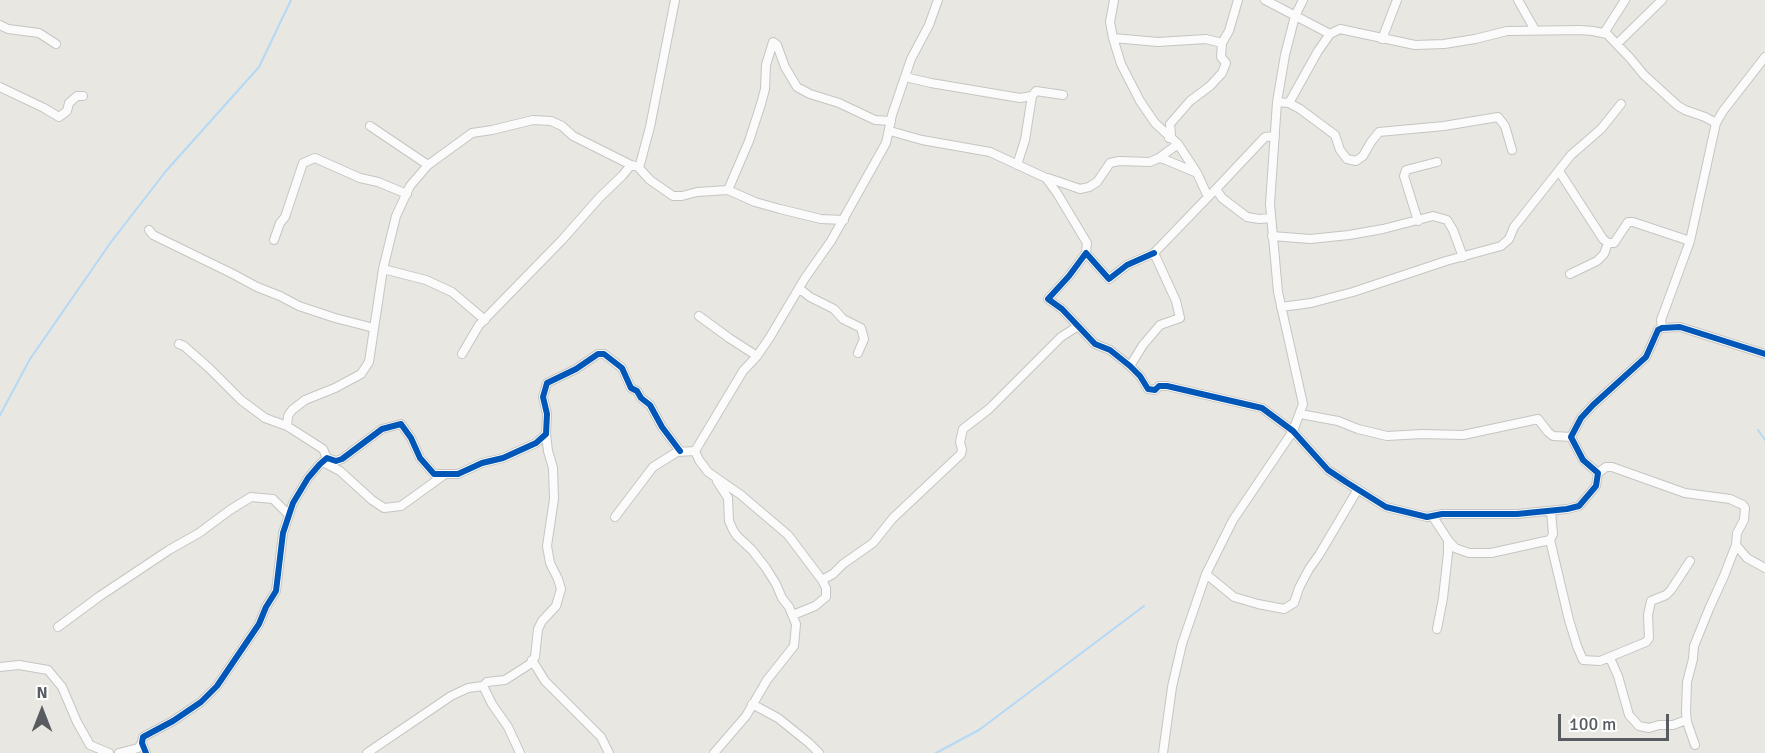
<!DOCTYPE html>
<html>
<head>
<meta charset="utf-8">
<style>
  body { margin:0 }
  #map { position:relative; width:1765px; height:753px; overflow:hidden; background:#e8e7e2; font-family:Signika,sans-serif }
  canvas { display:block }
  .north { position:absolute; left:12px; top:681px; width:60px; height:60px; -webkit-text-stroke:4px #fff; paint-order:stroke; rotate:0deg; font-size:16px; font-weight:700; line-height:24px; text-align:center; color:#585c61 }
  .north::after { content:''; display:block; margin:auto; width:21px; height:27px; background:#585c61; clip-path:polygon(50% 0,100% 100%,50% 72%,0 100%) }
  .scale { position:absolute; left:1558px; top:714px; width:111px; height:27px; box-sizing:border-box; border:3px solid #585c61; border-top:0; padding-left:8px; font-size:18px; line-height:21px; white-space:nowrap; color:#585c61; -webkit-text-stroke:4px #fff; paint-order:stroke }
</style>
</head>
<body>
<div id="map">
<canvas width="1765" height="753"></canvas>
<div class="north">N</div>
<div class="scale">100 m</div>
</div>
<script>
const ctx = document.querySelector('canvas').getContext('2d');
ctx.lineJoin = 'round';
function toPath(rows) {
  const path = new Path2D();
  for (const r of rows) {
    path.moveTo(r[0], r[1]);
    for (let i = 2; i < r.length; i += 2) path.lineTo(r[i], r[i + 1]);
  }
  return path;
}
function stroke(path, color, width, dash) {
  ctx.strokeStyle = color;
  ctx.lineWidth = width;
  ctx.lineCap = dash ? 'butt' : 'round';
  ctx.setLineDash(dash || []);
  ctx.stroke(path);
}
stroke(toPath([
  [0,415,30,359,111,242,166,171,259,67,291,0],
  [1758,430,1765,440],
  [936,753,979,730,1144,606]
]), '#b3d9f6', 2);
const minor = toPath([
  [675,0,650,127,639,168,650,180,673,196,682,196,697,192,728,190,755,202,780,209,821,219,844,220],
  [1265,0,1330,34],
  [1518,0,1535,30],
  [0,25,8,29,39,33,56,44],
  [1604,33,1625,0],
  [1113,38,1110,22,1114,0],
  [1382,39,1397,0],
  [1617,44,1662,0],
  [905,77,931,83,1020,98,1032,96,1036,91,1063,95],
  [0,87,44,108,59,117,67,111,69,103,77,96,83,96],
  [1277,102,1289,103,1300,109,1335,135,1340,150,1347,159,1356,161,1363,156,1371,142,1379,132,1444,126,1498,117,1505,126,1512,150],
  [1289,103,1318,51,1330,34,1340,29,1415,45,1444,44,1475,39,1507,31,1580,30,1593,31,1607,34,1630,58,1644,75,1678,106,1685,110,1705,117,1716,123],
  [370,126,428,165],
  [890,131,922,140,990,152,1046,178,1048,178,1080,189,1089,187,1097,182,1110,163,1119,161,1150,162,1159,158,1166,160,1197,173,1208,197,1216,189,1222,198,1247,217,1259,219,1271,218],
  [1169,138,1171,134,1170,124,1190,101,1210,86,1222,73,1226,63,1221,57,1222,43],
  [1178,144,1197,173],
  [1159,158,1178,144,1155,123,1140,101,1121,64,1113,38,1158,42,1206,39,1222,43,1229,31,1238,0],
  [1017,165,1025,140,1032,96],
  [1559,171,1603,239,1608,243,1614,243,1628,222,1633,222,1690,241],
  [1046,178,1057,193,1087,243,1086,253],
  [1216,189,1265,137,1275,136],
  [728,190,749,141,761,104,765,89,766,65,773,42,777,45,785,67,797,87,810,94,839,103,875,120,891,121],
  [1418,221,1404,176,1406,170,1437,162],
  [149,230,153,235,233,274,257,287,280,296,299,306,335,318,374,328],
  [1272,236,1310,239,1349,235,1383,229,1433,216,1447,220,1453,230,1463,257],
  [274,240,280,223,285,217,303,163,315,158,360,178,378,182,407,194],
  [1154,253,1127,265,1109,279,1086,253,1069,276,1048,299,1062,309,1095,344,1110,350,1130,366,1140,376,1148,389,1155,390,1159,386,1167,386,1262,408,1293,431,1328,470,1346,482,1386,507,1427,517,1442,514,1517,514,1567,509,1579,506,1596,486,1598,473,1583,460,1571,437,1581,418,1593,405,1646,357,1658,330,1662,328,1680,327,1765,354],
  [383,269,396,216,410,186,428,165,472,133,492,130,533,120,551,121,562,126,573,136,631,165],
  [1570,274,1597,261,1604,254,1608,243],
  [800,289,810,297,834,309,843,319,861,328,864,339,858,353],
  [1281,307,1311,303,1353,292,1446,261,1501,246,1509,239,1514,227,1571,155,1601,129,1621,104],
  [699,316,729,338,757,356],
  [1662,328,1661,320,1690,241,1716,123,1723,111,1765,57],
  [179,344,184,346,209,368,241,400,265,418,287,426,323,449,327,458],
  [462,354,479,325,562,240,600,197,622,176,631,165,635,166],
  [1130,366,1143,345,1160,325,1180,318,1176,301,1154,253,1208,197],
  [1300,414,1338,421,1358,429,1387,436,1422,434,1463,435,1538,419,1548,432,1553,436,1571,437],
  [287,426,288,416,292,410,305,400,335,388,361,374,369,362,383,269,426,280,452,292,485,320],
  [323,462,340,471,372,500,384,508,401,506,444,475],
  [1598,473,1606,467,1612,467,1685,493,1730,499,1743,505,1745,508,1744,520,1737,533,1736,545,1747,558,1765,568],
  [615,517,653,467,677,452,695,451],
  [1433,517,1448,540,1448,553,1443,598,1437,629],
  [1448,540,1455,548,1469,553,1491,553,1550,540,1553,534,1551,511],
  [1550,540,1569,620,1577,646,1583,660,1600,661,1646,642,1649,638,1648,615,1651,601,1666,595,1671,590,1690,561],
  [1206,574,1234,597,1258,604,1284,609,1294,603,1299,588,1309,569,1319,555,1358,489],
  [822,580,833,574,843,564,873,543,893,518,961,454,962,449,960,442,963,429,989,409,1061,337,1078,326],
  [793,615,815,606,826,597,826,588,822,580,788,535,741,495,708,472,699,460,695,451,743,371,757,356,770,337,805,278,831,241,886,143,892,115,911,59,929,25,938,0],
  [58,627,100,596,169,550,199,533,230,510,251,497,273,499,288,514],
  [1610,658,1618,676,1629,715,1639,726,1649,728,1659,725,1673,725,1686,720],
  [532,660,545,681,601,737,609,753],
  [0,667,19,665,48,670,62,687,77,722,90,745,109,753],
  [752,704,778,718,809,743,819,753],
  [1695,745,1687,722,1686,712,1687,682,1693,659,1694,646,1709,609,1724,576,1736,545],
  [119,753,138,748,142,743],
  [146,753,142,743,143,737,173,721,201,702,217,686,259,624,266,607,276,591,283,533,293,503,308,478,320,464,327,458,336,461,342,459,382,429,401,424,411,438,420,458,434,474,458,474,482,463,503,458,536,443,546,434,547,414,543,397,547,383,576,369,598,354,604,354,622,368,631,388,637,391,641,398,650,405,662,427,680,451],
  [367,753,451,696,468,688,483,686],
  [520,753,508,727,492,704,483,686,487,682,505,680,530,664,535,657,538,629,542,621,556,606,561,589,558,579,550,563,547,546,554,499,553,468,548,451,546,434],
  [714,753,746,716,767,680,794,646,796,624,789,607,782,598,776,584,766,568,752,550,737,536,733,530,729,521,728,498,717,481],
  [1163,753,1172,687,1182,644,1206,574,1233,520,1293,431,1303,404,1278,292,1270,204,1277,102,1285,55,1295,16,1303,0]
]);
stroke(minor, '#c5c5c3', 10);
stroke(minor, '#fcfbfb', 8);
stroke(toPath([
  [1154,253,1127,265,1109,279,1086,253,1069,276,1048,299,1062,309,1095,344,1110,350,1130,366,1140,376,1148,389,1155,390,1159,386,1167,386,1262,408,1293,431,1328,470,1346,482,1386,507,1427,517,1442,514,1517,514,1567,509,1579,506,1596,486,1598,473,1583,460,1571,437,1581,418,1593,405,1646,357,1658,330,1662,328,1680,327,1765,354],
  [146,753,142,743,143,737,173,721,201,702,217,686,259,624,266,607,276,591,283,533,293,503,308,478,320,464,327,458,336,461,342,459,382,429,401,424,411,438,420,458,434,474,458,474,482,463,503,458,536,443,546,434,547,414,543,397,547,383,576,369,598,354,604,354,622,368,631,388,637,391,641,398,650,405,662,427,680,451]
]), '#0057b8', 6);
</script>
</body>
</html>
